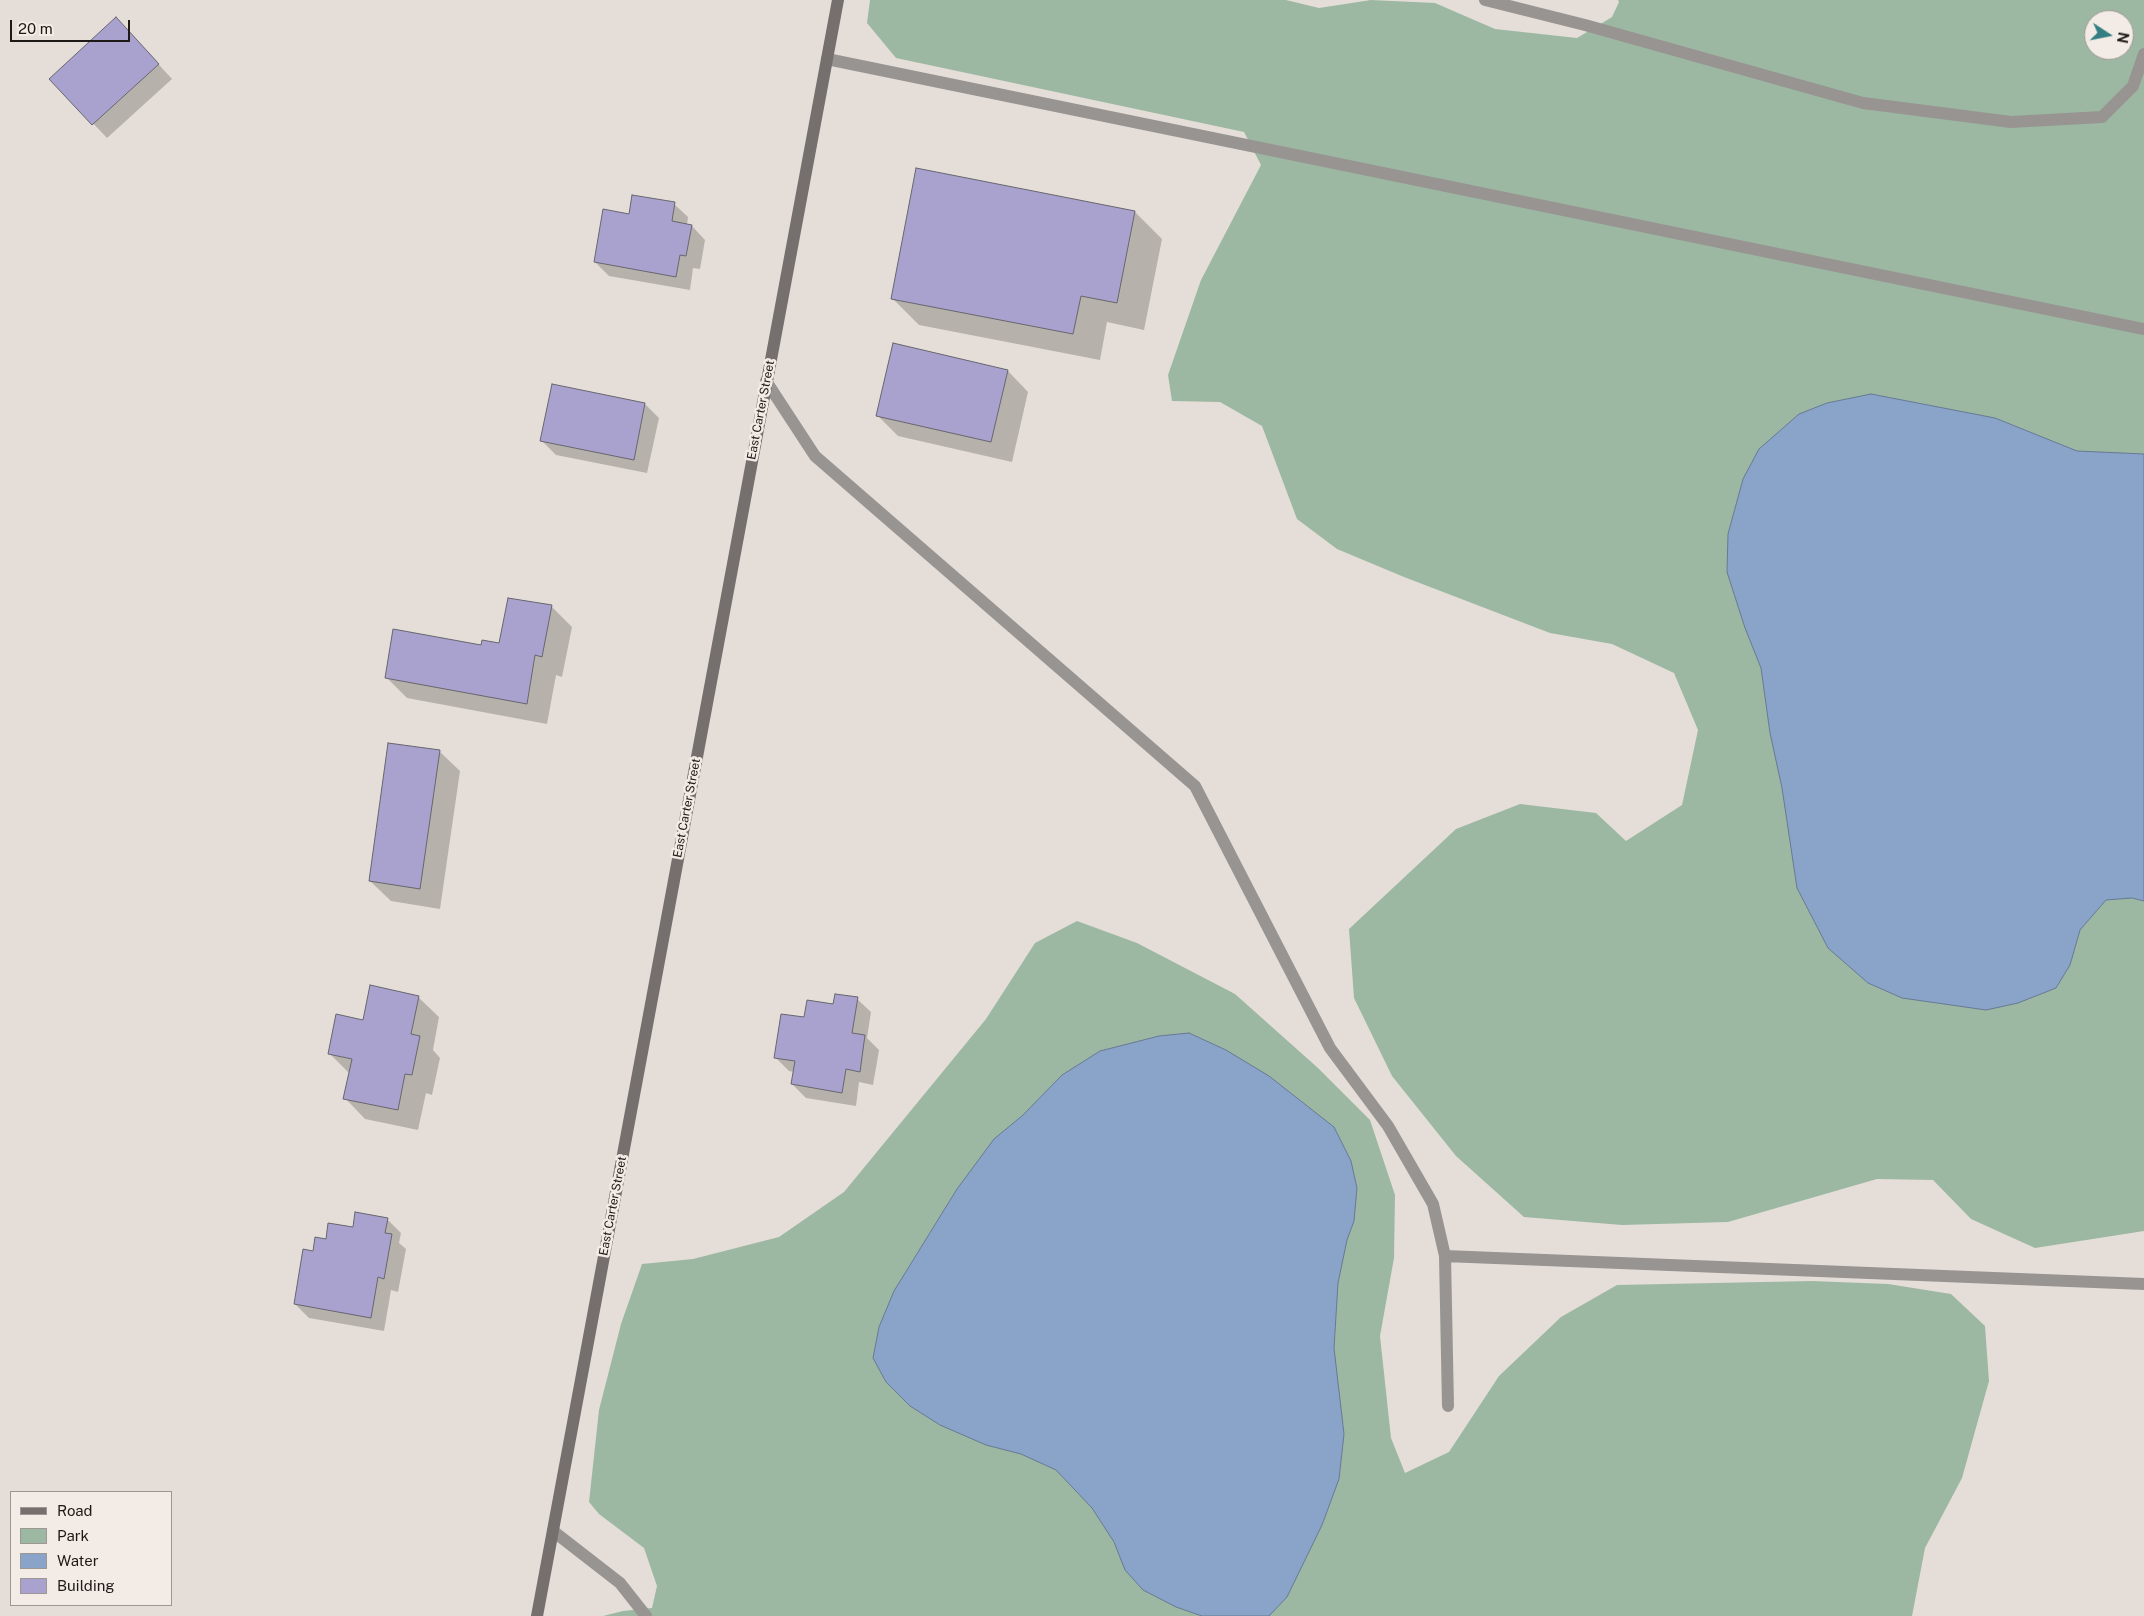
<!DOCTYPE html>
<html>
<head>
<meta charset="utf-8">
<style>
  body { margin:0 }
  #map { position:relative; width:2144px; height:1616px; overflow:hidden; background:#e5ded8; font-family:"Public Sans",sans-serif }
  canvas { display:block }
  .legend { position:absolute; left:10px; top:1491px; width:162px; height:115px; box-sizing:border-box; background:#f3ebe5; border:1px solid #9d9793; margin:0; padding:6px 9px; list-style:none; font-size:15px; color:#1c1917 }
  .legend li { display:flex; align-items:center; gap:10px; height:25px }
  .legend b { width:25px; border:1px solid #9d9793 }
  .north { position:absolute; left:2084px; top:10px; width:50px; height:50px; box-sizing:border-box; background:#f3ebe5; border:1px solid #9d9793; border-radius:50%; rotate:101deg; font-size:14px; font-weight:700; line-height:20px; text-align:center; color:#1c1917 }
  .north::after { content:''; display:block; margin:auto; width:18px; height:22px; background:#357e83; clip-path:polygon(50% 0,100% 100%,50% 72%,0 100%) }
  .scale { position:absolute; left:10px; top:20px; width:120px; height:22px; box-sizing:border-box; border:2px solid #1c1917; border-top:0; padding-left:6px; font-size:15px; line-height:18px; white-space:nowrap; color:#1c1917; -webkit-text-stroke:4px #f3ebe5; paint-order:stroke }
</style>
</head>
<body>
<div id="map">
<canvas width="2144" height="1616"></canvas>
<ul class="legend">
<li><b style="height:6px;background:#756f6d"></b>Road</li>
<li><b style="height:14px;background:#9cb8a3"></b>Park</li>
<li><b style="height:14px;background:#89a3c9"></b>Water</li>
<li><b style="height:14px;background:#a9a2ce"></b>Building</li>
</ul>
<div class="north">N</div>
<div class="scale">20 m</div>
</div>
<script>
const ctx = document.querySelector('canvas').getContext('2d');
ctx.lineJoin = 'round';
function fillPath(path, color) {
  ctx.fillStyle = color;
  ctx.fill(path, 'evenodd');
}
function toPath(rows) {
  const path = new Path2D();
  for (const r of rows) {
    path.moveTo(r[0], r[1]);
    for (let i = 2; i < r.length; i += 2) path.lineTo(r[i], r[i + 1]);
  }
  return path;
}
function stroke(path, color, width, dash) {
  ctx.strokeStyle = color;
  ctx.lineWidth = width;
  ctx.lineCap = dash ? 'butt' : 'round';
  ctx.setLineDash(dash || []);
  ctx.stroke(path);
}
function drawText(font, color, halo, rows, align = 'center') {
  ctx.font = font + ' "Public Sans",sans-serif';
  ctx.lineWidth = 5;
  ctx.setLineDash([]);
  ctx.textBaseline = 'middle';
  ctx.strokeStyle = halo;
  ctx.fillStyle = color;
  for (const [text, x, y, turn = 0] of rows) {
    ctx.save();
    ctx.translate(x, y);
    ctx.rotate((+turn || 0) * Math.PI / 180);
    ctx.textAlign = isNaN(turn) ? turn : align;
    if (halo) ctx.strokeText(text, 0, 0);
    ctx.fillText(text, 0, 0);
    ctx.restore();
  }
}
fillPath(toPath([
  [870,0,1286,0,1319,8,1371,0,1435,3,1495,29,1577,38,1612,17,1619,2,1618,0,2144,0,2144,1231,2035,1248,1971,1219,1933,1180,1877,1179,1728,1222,1622,1225,1524,1217,1456,1156,1392,1076,1354,998,1349,929,1456,829,1520,804,1596,813,1626,841,1682,805,1698,730,1674,673,1612,644,1550,633,1404,577,1337,549,1297,519,1262,426,1220,402,1172,401,1168,375,1201,280,1261,165,1244,132,896,58,867,23],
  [2094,20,2124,20,2124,50,2094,50],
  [1077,921,1137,943,1235,994,1318,1068,1370,1120,1395,1195,1394,1258,1380,1336,1391,1438,1405,1473,1449,1452,1499,1376,1561,1317,1617,1285,1812,1281,1888,1284,1951,1294,1985,1326,1989,1381,1962,1478,1925,1548,1912,1616,603,1616,623,1611,652,1608,657,1586,644,1548,599,1514,589,1502,599,1410,621,1324,642,1264,693,1259,779,1237,844,1192,986,1019,1035,943]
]), '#9cb8a3');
const water = toPath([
  [1871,394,1995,418,2077,451,2144,454,2144,901,2132,898,2106,900,2080,930,2070,965,2056,988,2018,1003,1986,1010,1902,998,1868,983,1828,948,1797,888,1782,788,1770,733,1761,668,1745,628,1727,572,1728,534,1743,479,1759,449,1799,414,1827,403,1871,394],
  [1189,1033,1226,1050,1269,1076,1334,1127,1351,1161,1357,1188,1354,1221,1347,1240,1338,1283,1334,1348,1344,1434,1339,1479,1322,1525,1287,1597,1269,1616,1202,1616,1176,1607,1143,1590,1125,1570,1114,1542,1092,1508,1056,1470,1021,1454,986,1445,940,1425,910,1406,886,1382,873,1358,879,1327,894,1291,957,1189,994,1139,1023,1115,1062,1075,1100,1051,1159,1036,1189,1033]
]);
fillPath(water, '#89a3c9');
stroke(water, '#687a94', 1);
fillPath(toPath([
  [130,33,172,79,107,138,51,79],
  [674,204,688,217,687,225,692,226,705,240,700,269,693,268,690,290,609,276,595,262,630,215],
  [1135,212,1162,239,1144,330,1107,322,1100,360,919,325,892,298],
  [1008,371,1028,392,1012,462,898,436,877,415],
  [645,404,659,418,647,473,556,455,542,441],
  [551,606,572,627,562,677,556,675,547,724,407,698,386,677,482,647,500,644],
  [439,751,460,771,440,909,391,901,370,881],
  [418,997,439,1017,433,1050,440,1058,432,1095,426,1093,418,1130,365,1119,345,1098,350,1074,329,1053,364,1021],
  [857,999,871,1012,867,1038,879,1050,873,1085,859,1082,856,1106,806,1098,792,1084,794,1072,789,1071,775,1057,806,1019],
  [387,1219,401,1233,399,1243,406,1249,398,1292,391,1290,384,1331,309,1318,295,1304,314,1253,327,1241,354,1229]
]), '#0003');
const building = toPath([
  [116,17,159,64,92,125,49,79,116,17],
  [916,168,1135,211,1117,303,1081,296,1073,334,891,299,916,168],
  [632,195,675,202,672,221,692,225,686,256,680,255,676,277,594,262,603,209,629,214,632,195],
  [893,343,1008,370,991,442,876,416,893,343],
  [552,384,645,403,634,460,540,441,552,384],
  [508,598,552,605,542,657,535,655,527,704,385,678,393,629,481,645,482,640,499,643,508,598],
  [388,743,440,750,420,889,369,881,388,743],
  [370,985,419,996,411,1034,420,1036,412,1075,405,1074,398,1110,343,1099,352,1059,328,1054,336,1014,363,1020,370,985],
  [835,994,858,997,852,1033,865,1035,860,1072,846,1069,842,1093,791,1084,795,1061,774,1058,781,1014,804,1017,807,1000,833,1004,835,994],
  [355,1212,388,1218,385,1233,392,1234,384,1279,378,1277,371,1318,294,1304,303,1249,313,1251,315,1237,326,1239,328,1223,353,1227,355,1212]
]);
fillPath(building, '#a9a2ce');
stroke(building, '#66656d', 1);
stroke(toPath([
  [1485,0,1585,25,1863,103,2011,122,2102,117,2133,86,2144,54],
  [827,59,2144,329],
  [766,381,815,456,1195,786,1330,1048,1388,1126,1433,1204,1445,1256,1448,1406],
  [1445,1256,2144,1284],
  [553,1531,620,1583,646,1616]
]), '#989492', 12);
stroke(toPath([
  [537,1616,838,0]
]), '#756f6d', 12);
drawText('12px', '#1c1917', '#f3ebe5', [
  ["East Carter Street",761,410,-79],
  ["East Carter Street",687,808,-79],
  ["East Carter Street",613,1206,-79]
]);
</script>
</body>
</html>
